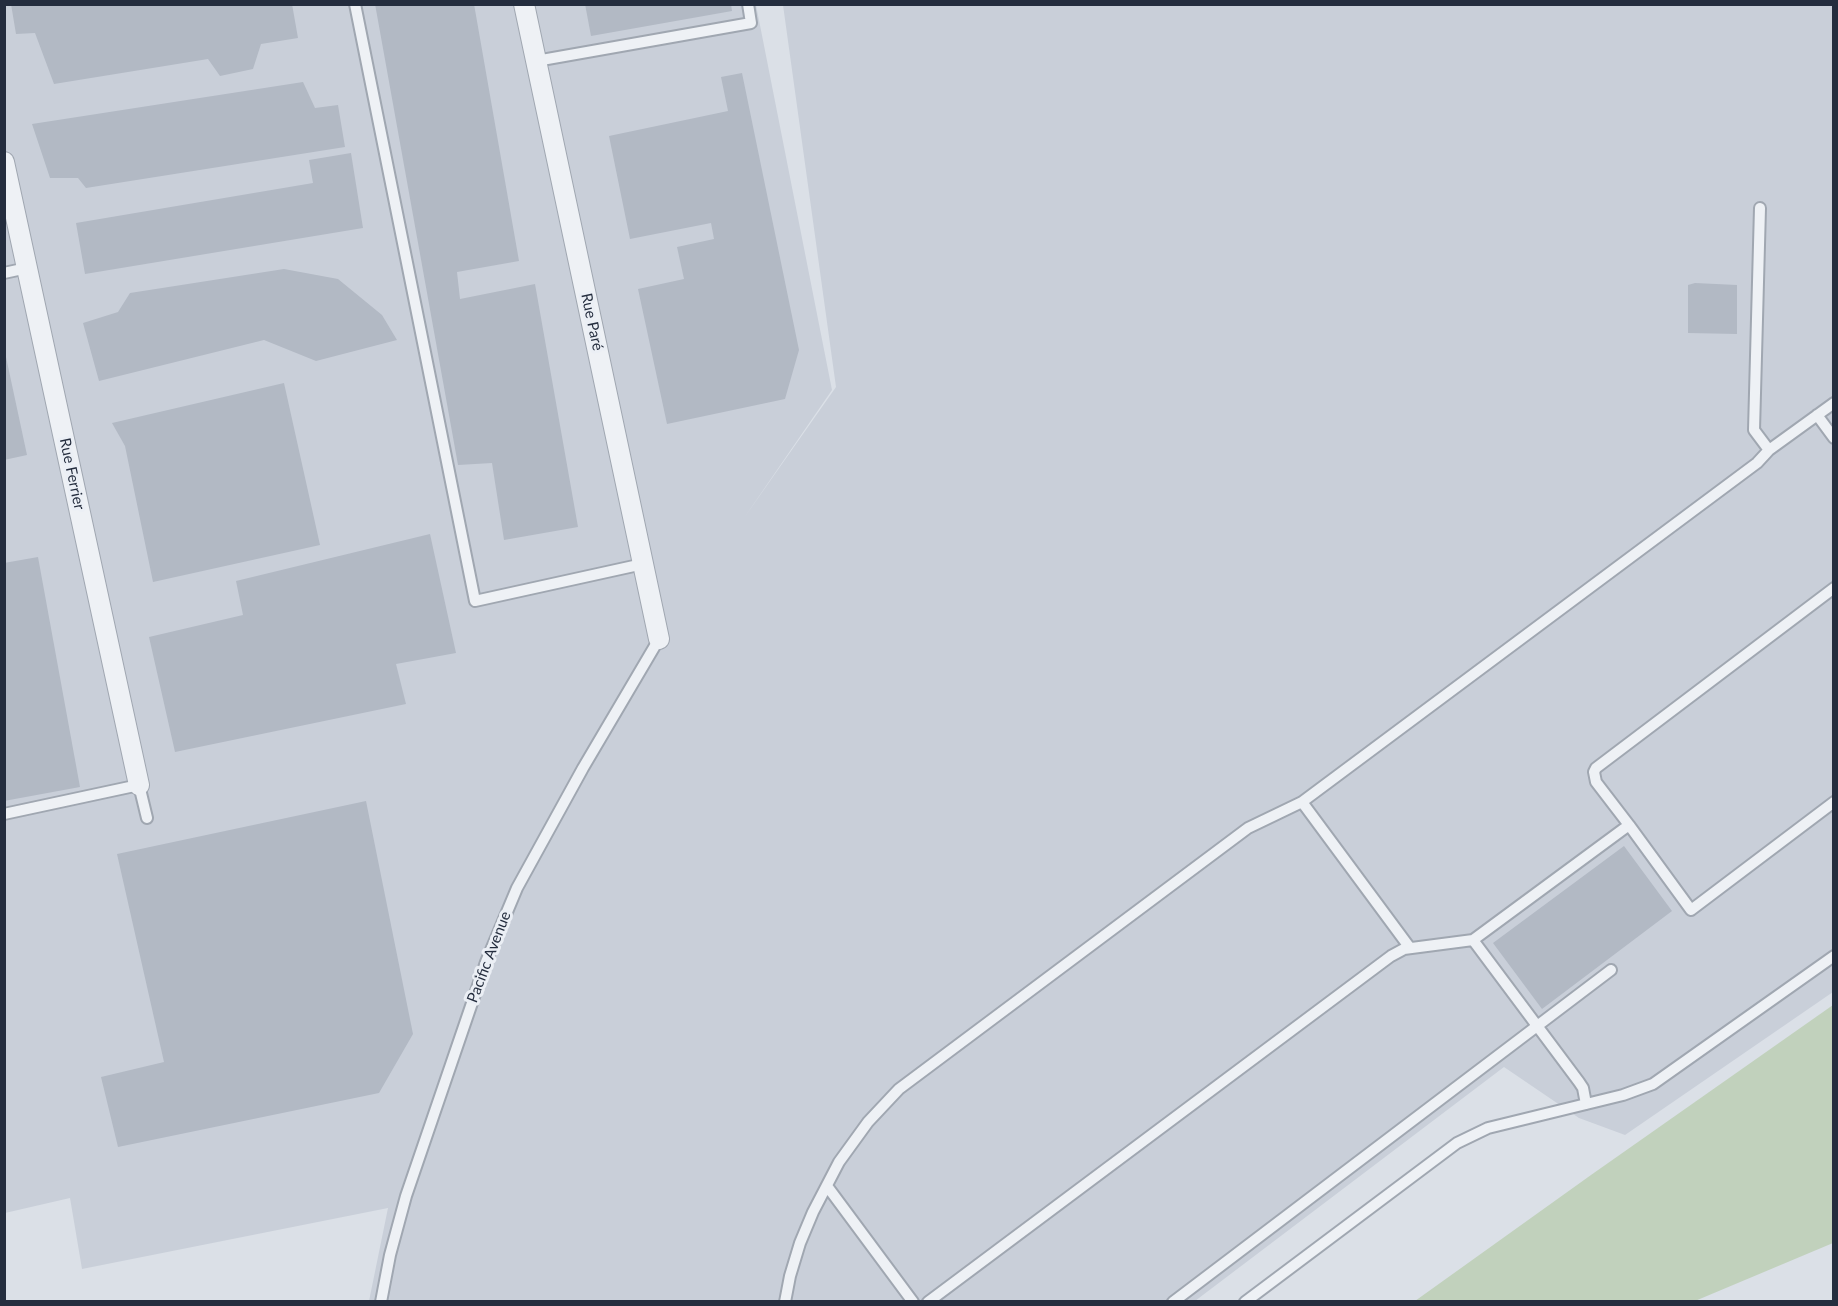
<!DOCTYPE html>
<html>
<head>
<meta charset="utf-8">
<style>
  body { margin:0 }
  #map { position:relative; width:1838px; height:1306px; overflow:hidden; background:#dbe0e7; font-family:Lato,sans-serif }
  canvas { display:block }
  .frame { position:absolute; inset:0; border:6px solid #242d3e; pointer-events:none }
</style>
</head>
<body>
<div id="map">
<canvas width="1838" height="1306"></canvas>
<div class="frame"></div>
</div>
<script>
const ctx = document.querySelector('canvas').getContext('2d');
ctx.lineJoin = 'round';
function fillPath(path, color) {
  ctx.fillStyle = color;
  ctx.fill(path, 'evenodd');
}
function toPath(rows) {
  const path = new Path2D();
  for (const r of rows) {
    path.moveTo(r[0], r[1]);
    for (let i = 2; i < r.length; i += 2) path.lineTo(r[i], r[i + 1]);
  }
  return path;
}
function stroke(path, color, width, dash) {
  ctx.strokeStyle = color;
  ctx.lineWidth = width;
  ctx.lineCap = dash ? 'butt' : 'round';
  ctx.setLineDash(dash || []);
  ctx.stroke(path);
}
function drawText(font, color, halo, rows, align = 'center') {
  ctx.font = font + ' Lato,sans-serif';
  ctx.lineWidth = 6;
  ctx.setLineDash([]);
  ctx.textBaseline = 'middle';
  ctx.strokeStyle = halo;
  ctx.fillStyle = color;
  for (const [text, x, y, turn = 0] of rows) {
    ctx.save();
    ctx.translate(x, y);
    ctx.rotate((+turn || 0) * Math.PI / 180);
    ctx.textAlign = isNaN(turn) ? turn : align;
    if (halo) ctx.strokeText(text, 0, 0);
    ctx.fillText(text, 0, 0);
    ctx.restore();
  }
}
fillPath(toPath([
  [4,5,756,5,832,390,744,518,836,387,783,5,1833,5,1833,992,1625,1135,1579,1118,1504,1067,1195,1301,369,1301,388,1208,82,1269,70,1198,5,1213]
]), '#c9cfd9');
fillPath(toPath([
  [1833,1005,1833,1243,1695,1301,1415,1301,1591,1175]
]), '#c1d1bc');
fillPath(toPath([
  [11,4,292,4,298,38,261,44,253,69,220,76,208,59,54,84,35,33,16,34],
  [375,4,474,4,519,261,457,272,460,299,535,284,578,527,504,540,492,463,458,465],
  [585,4,731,4,732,11,591,36],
  [742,73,799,350,785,399,667,424,638,289,684,279,677,247,714,239,711,223,630,239,609,136,728,111,721,77],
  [303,82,315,108,338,105,345,147,86,188,78,178,50,178,32,124],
  [351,153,363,228,85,274,76,223,313,183,309,160],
  [284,269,338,279,382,315,397,340,316,361,264,340,99,381,83,323,118,312,130,293],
  [1695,283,1737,285,1737,334,1688,333,1688,285],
  [6,357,27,455,4,460,4,358],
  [284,383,320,545,153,582,125,446,112,423],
  [430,534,456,653,396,664,406,704,175,752,149,637,243,615,236,581],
  [38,557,80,787,4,801,4,563],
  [366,801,413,1034,379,1093,118,1147,101,1077,164,1062,117,854],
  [1624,846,1672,911,1542,1009,1493,943]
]), '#b2b9c4');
const lane = toPath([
  [355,4,475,601,643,564],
  [536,61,751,23,748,4],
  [4,273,27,268],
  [1817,415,1834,438],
  [1769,450,1834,403],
  [1302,802,1410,948],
  [4,814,139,785,147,818],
  [1629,825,1691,910,1834,802],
  [1473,940,1579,1082,1583,1088,1586,1104],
  [827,1186,913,1302],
  [381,1302,390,1255,406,1196,486,962,517,888,583,768,659,639],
  [785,1302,790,1276,800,1243,813,1212,839,1162,868,1122,899,1089,1248,828,1302,802,1757,463,1769,450,1754,430,1760,208],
  [928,1302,1391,956,1404,949,1473,940,1629,825,1596,782,1594,772,1596,768,1834,588],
  [1173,1302,1611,970],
  [1245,1302,1457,1143,1488,1128,1623,1095,1653,1084,1834,956]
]);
const street = toPath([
  [524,4,659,639],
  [4,162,139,785]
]);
stroke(lane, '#a0a7b1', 14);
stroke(street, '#a0a7b1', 22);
stroke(lane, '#eef1f5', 10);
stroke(street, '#eef1f5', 20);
drawText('15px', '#242d3e', '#ebeff5', [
  ["Rue Paré",592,322,78],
  ["Rue Ferrier",72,474,78],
  ["Pacific Avenue",489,957,-69]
]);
</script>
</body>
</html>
